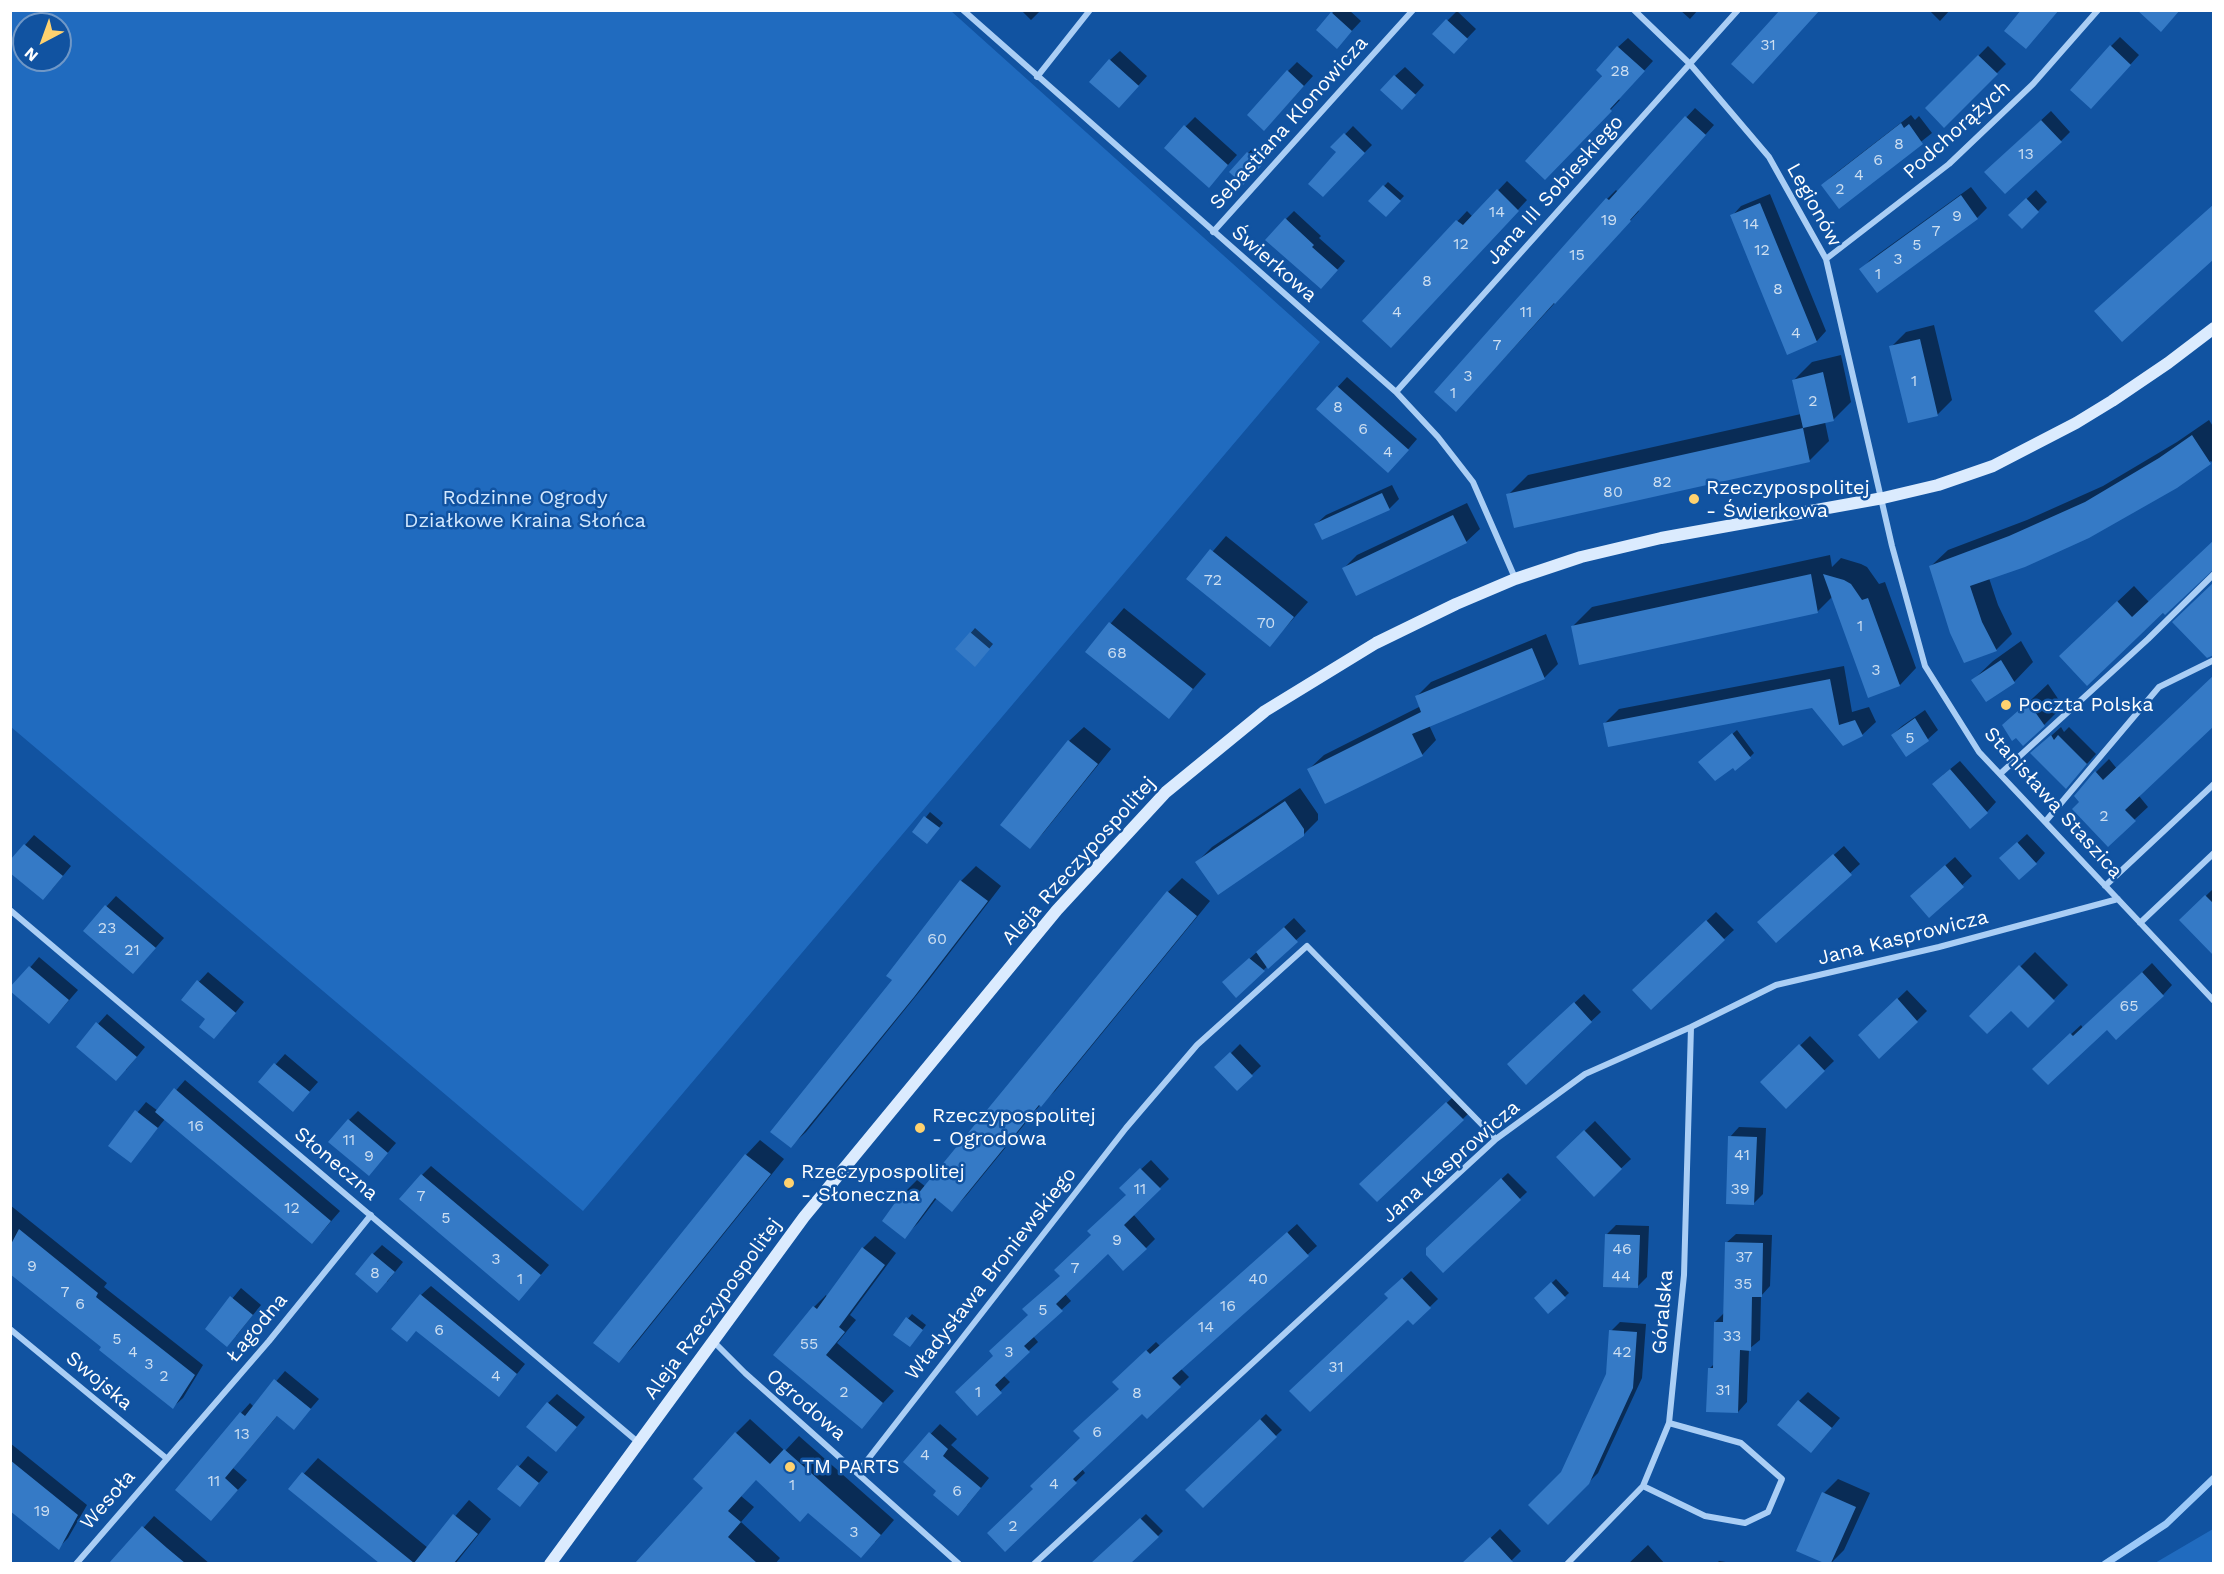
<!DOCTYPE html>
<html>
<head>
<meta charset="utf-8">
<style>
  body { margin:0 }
  #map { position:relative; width:2224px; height:1574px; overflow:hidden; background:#1153a1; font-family:"Work Sans",sans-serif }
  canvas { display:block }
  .frame { position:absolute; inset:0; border:12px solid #fff; pointer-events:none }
  .north { position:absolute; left:12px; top:12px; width:60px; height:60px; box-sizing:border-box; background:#1153a1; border:2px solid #7098c7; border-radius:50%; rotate:221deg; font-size:16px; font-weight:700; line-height:24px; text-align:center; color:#fff }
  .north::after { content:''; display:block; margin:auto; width:21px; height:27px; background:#ffd26f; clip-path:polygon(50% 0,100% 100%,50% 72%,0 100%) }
</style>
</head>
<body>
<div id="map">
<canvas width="2224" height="1574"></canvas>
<div class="frame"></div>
<div class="north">N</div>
</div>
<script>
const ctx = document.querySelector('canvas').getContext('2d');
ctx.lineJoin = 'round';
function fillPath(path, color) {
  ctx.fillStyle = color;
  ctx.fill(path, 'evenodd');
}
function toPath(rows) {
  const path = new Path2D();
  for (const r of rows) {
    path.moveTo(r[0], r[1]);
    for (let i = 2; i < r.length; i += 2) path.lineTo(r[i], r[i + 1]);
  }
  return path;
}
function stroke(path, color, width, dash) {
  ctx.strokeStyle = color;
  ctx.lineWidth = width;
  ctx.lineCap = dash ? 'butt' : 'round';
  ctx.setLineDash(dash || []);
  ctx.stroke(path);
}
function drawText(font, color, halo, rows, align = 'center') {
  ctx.font = font + ' "Work Sans",sans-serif';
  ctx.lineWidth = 5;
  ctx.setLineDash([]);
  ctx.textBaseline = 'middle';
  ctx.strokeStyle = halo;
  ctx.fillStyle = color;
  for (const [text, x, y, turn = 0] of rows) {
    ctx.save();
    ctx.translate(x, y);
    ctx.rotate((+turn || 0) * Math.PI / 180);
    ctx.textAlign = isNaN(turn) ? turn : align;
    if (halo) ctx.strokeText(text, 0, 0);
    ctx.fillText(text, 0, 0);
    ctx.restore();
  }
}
fillPath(toPath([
  [11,11,951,11,1320,342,583,1211,11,727],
  [24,24,60,24,60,60,24,60],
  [2213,1529,2213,1563,2155,1563]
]), '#206bbf');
fillPath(toPath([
  [1021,10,1041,10,1031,20],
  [1335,10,1349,10,1361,21,1346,37,1318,30],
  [1680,10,1698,10,1690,19],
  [1929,10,1950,10,1940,21],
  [1457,11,1476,29,1454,52,1434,34],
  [2120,37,2139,55,2100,98,2111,46],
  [1628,38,1653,61,1618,99,1620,100,1545,178,1618,47],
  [1988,46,2006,64,1944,126,1927,108],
  [1120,51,1147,76,1128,97,1110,60],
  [1297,62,1313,76,1274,119,1288,71],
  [1405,67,1424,85,1411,99,1395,76],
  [1695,108,1714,125,1638,210,1639,211,1465,401,1607,199,1616,190,1618,192],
  [2051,111,2070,132,2061,141,1995,163],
  [1911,115,1915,120,1919,116,1932,133,1839,207,1823,185,1832,176],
  [1195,117,1237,155,1218,176,1185,127],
  [1353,126,1372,145,1323,195,1338,152,1333,147],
  [1252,149,1265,160,1243,183,1231,172],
  [1507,181,1527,200,1400,337,1364,321,1467,211,1473,217],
  [1388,182,1404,196,1386,215,1370,201],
  [1971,187,1987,208,1977,218,1877,291,1861,270,1870,260],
  [2036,190,2047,202,2022,227,2010,215],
  [1770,194,1826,331,1817,341,1788,353,1732,216,1741,206],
  [1294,211,1321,236,1319,238,1345,261,1329,279,1286,219],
  [1934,325,1952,400,1937,415,1891,347,1906,332],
  [1841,355,1851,402,1833,420,1825,422,1829,441,1810,460,1508,495,1528,475,1801,414,1794,380,1812,362],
  [1347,377,1417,439,1398,461,1318,408],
  [2209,420,2214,428,2214,464,2211,461,2176,487,1989,578,1998,605,2012,634,1996,650,1931,566,1948,550,2027,520,2103,486,2177,442],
  [1392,485,1399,499,1389,509,1316,524,1326,515],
  [1467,503,1480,529,1466,542,1344,568,1357,555],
  [1226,536,1308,602,1270,645,1189,579],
  [1830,555,1832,567,1841,558,1861,564,1867,567,1879,584,1885,582,1916,668,1900,685,1833,596,1817,612,1573,626,1592,607],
  [2212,567,2087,684,2077,640,2134,586,2149,602],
  [1124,608,1206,674,1169,717,1087,651],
  [975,628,993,644,979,661,957,649],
  [1546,634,1558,664,1544,678,1429,725,1436,740,1422,755,1309,769,1324,755,1421,706,1417,696,1431,682],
  [2021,641,2033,662,2014,682,1973,680,1993,661],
  [1844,666,1852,712,1869,707,1876,722,1862,735,1844,744,1813,706,1605,723,1619,709],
  [2048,684,2063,706,2044,725,2004,725],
  [1925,710,1938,730,1928,739,1906,755,1892,735,1902,726],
  [1084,727,1111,749,1044,832,1030,847,1069,741],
  [2061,727,2064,732,2069,727,2096,754,2075,777,2042,744],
  [1737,730,1754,753,1750,757,1704,758],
  [2109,759,2148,807,2134,820,2081,802,2096,772],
  [1960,761,1996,802,1987,812,1943,775],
  [1300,788,1318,814,1318,820,1303,835,1197,862,1212,847],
  [930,812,943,823,931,838,914,832],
  [2027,834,2045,853,2036,863,2011,849],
  [34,835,71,866,52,889,10,862],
  [1844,846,1860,864,1776,941,1769,912],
  [1955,857,1972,876,1929,916,1921,887],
  [976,866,1001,886,928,981,806,1132,791,1146,894,980,888,975,961,881],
  [1182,878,1210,901,1055,1091,1041,1104,966,1196,952,1210,937,1198,918,1223,904,1237,903,1194,917,1180,926,1187,1168,892],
  [2214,888,2214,954,2181,920],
  [116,896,164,938,143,962,85,930],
  [1716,912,1734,930,1724,939,1644,981],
  [1294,918,1306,931,1236,995,1234,973],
  [2035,952,2068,985,2028,1026,2011,1009,1971,1016],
  [39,957,78,990,58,1013,11,990],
  [2152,963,2172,985,2163,995,2107,1028,2044,1059,2081,1025,2083,1028],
  [208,972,244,1002,223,1028,207,1019,183,999],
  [1907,990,1927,1011,1880,1057,1860,1035],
  [1584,994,1601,1012,1526,1082,1519,1055],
  [107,1014,145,1047,126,1070,98,1024],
  [1810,1036,1834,1061,1786,1107,1762,1082],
  [1240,1044,1261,1066,1237,1089,1226,1058],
  [285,1054,318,1082,293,1110,260,1082],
  [185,1080,340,1211,321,1233,165,1119,131,1161,110,1146,146,1102,158,1111],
  [1453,1097,1468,1114,1377,1200,1361,1184],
  [358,1111,396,1143,378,1164,349,1120],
  [1595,1121,1631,1159,1594,1194,1558,1157],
  [1739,1127,1766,1128,1763,1194,1753,1204,1730,1137],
  [760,1140,784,1159,633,1347,619,1361,746,1155],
  [1151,1160,1169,1179,1133,1214,1155,1239,1146,1248,1109,1252,1065,1294,1071,1301,1033,1336,1038,1342,1003,1375,1010,1382,977,1414,995,1356,1061,1276,1092,1235,1127,1195,1121,1188],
  [431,1166,549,1265,528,1290,422,1175],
  [1508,1173,1527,1192,1443,1271,1428,1248],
  [10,1205,107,1283,104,1287,203,1365,183,1398,173,1407,103,1346,10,1272],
  [1297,1224,1317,1246,1181,1369,1189,1377,1147,1417,1142,1412,1082,1469,1085,1473,1005,1549,1035,1489,1082,1438,1120,1389,1123,1373,1156,1342,1160,1346],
  [1616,1225,1649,1226,1647,1277,1637,1287,1606,1235],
  [1736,1234,1772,1235,1770,1286,1761,1296,1760,1340,1749,1349,1747,1402,1738,1412,1709,1369,1714,1364,1715,1322,1724,1313,1726,1243],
  [875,1236,896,1253,850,1315,856,1320,837,1343,894,1391,861,1427,775,1355,814,1307,826,1295,827,1297,863,1248],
  [382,1245,403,1262,387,1282,373,1254],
  [1411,1271,1438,1299,1413,1323,1386,1294],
  [1556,1279,1569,1293,1548,1312,1536,1298],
  [431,1286,525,1364,508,1385,421,1295],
  [241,1288,261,1305,236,1336,207,1329],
  [912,1314,926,1325,914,1341,895,1334],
  [1620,1322,1646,1324,1642,1378,1598,1473,1548,1523,1562,1473,1607,1375,1611,1331],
  [285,1371,319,1399,294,1428,278,1415,233,1468,247,1480,211,1519,177,1490,241,1413,250,1403,254,1407],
  [1808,1392,1840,1418,1820,1442,1799,1401],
  [557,1394,585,1417,565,1441,548,1403],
  [1266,1414,1282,1430,1203,1506,1187,1490],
  [750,1419,785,1451,799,1436,894,1520,875,1542,808,1511,756,1479,741,1496,754,1507,741,1522,780,1558,775,1564,637,1564,706,1488,736,1433],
  [940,1424,957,1439,951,1445,989,1478,967,1505,938,1491,905,1461],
  [10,1443,87,1505,68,1538,58,1548,10,1508],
  [528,1456,548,1472,520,1505,500,1489],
  [318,1458,428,1548,469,1500,491,1519,455,1564,382,1564,290,1489],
  [1838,1479,1870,1493,1844,1550,1830,1564,1827,1564,1798,1550,1824,1493],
  [1146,1514,1163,1531,1158,1536,1129,1564,1093,1564],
  [154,1516,210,1564,111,1564],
  [1500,1529,1521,1551,1508,1564,1463,1564],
  [1648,1545,1665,1564,1628,1564],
  [1719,1561,1739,1564,1716,1564]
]), '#0007');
stroke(toPath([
  [2105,1564,2166,1524,2214,1478]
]), '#9cc9f8', 7);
fillPath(toPath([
  [1780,10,1820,10,1753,84,1731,64],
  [2021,10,2059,10,2026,49,2004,31],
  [2137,10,2180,10,2161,32],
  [1331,12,1352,31,1337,49,1316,30],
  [1446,19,1468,39,1454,54,1432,34],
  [2110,45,2131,65,2091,109,2070,90],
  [1617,46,1645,71,1610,109,1612,111,1545,180,1525,161,1602,76,1596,70],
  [1978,55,1998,74,1944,128,1925,108],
  [1109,59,1139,86,1119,108,1089,82],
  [1287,70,1304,86,1264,131,1247,115],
  [1394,75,1416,95,1402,110,1380,90],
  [1685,116,1706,135,1630,220,1631,221,1555,304,1554,303,1456,412,1434,392,1606,198,1609,200],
  [2041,120,2062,142,2005,194,1984,172],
  [1901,123,1904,128,1909,124,1923,144,1839,209,1821,185],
  [1184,125,1228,165,1209,188,1164,148],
  [1344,133,1365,153,1323,197,1308,184,1336,152,1330,147],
  [1247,152,1262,165,1243,185,1229,172],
  [1383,185,1401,201,1386,217,1368,201],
  [1497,189,1519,211,1391,348,1362,321,1456,220,1463,225],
  [1961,195,1978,219,1877,293,1859,269],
  [2026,198,2039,212,2022,229,2008,215],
  [1760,203,1817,342,1787,355,1730,215],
  [2214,204,2214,259,2122,342,2094,311],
  [1285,218,1314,245,1312,247,1338,270,1321,289,1265,240],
  [1920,339,1938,416,1908,423,1889,346],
  [1823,372,1834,421,1803,428,1792,380],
  [1337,386,1409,450,1388,473,1316,409],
  [1803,428,1810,462,1514,528,1506,494],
  [2192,435,2211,464,2177,488,2089,538,2025,567,1970,586,1982,622,1997,651,1964,663,1950,633,1929,566,2009,536,2085,502,2159,458],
  [1382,493,1390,510,1322,540,1314,524],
  [1453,515,1467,543,1356,596,1342,568],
  [2214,540,2214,569,2165,615,2163,613,2087,686,2059,656,2117,601,2132,617],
  [1210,549,1294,617,1270,647,1186,579],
  [1811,574,1818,613,1579,665,1571,626],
  [1823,574,1844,580,1851,584,1862,600,1868,598,1900,686,1868,698],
  [2214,582,2214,655,2207,658,2172,622],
  [1109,622,1193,689,1169,719,1085,652],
  [970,632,990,649,975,667,955,649],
  [1532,648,1545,679,1412,734,1423,756,1325,804,1307,769,1421,712,1415,696],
  [2001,660,2015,683,1986,702,1971,680],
  [2214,675,2214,726,2125,810,2136,821,2108,847,2072,809,2079,802,2074,796,2095,771,2103,780],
  [1830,679,1839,725,1855,720,1863,736,1843,746,1812,708,1608,747,1603,723],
  [2028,702,2045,726,2023,746,2016,738,2012,741,2002,725],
  [1915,718,1929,741,1906,757,1891,735],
  [1732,733,1751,758,1735,771,1733,768,1715,781,1698,762],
  [2051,735,2054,740,2058,735,2087,764,2066,789,2030,753],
  [1068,740,1098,764,1030,849,1000,825],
  [1950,769,1988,813,1970,829,1932,784],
  [1285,801,1304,829,1304,836,1218,895,1195,862],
  [924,816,940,828,927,844,912,832],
  [2017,842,2037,864,2019,880,1999,858],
  [24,844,63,876,43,900,10,873,10,860],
  [1833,854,1852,875,1776,943,1757,922],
  [1945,865,1964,887,1929,918,1910,896],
  [960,880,988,901,914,997,791,1148,770,1132,892,980,886,976],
  [1167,891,1197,916,1041,1107,1039,1105,952,1212,935,1198,905,1239,882,1221,902,1193,912,1201],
  [2205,895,2214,904,2214,956,2179,920],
  [105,905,156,948,133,974,83,931],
  [1706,920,1725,940,1651,1010,1632,990],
  [1284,927,1298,942,1268,969,1256,952],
  [1249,958,1265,971,1236,998,1222,982],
  [2019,965,2055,1001,2028,1028,2011,1011,1987,1034,1969,1016],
  [29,966,69,1000,49,1024,10,991,10,987],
  [2142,972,2164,996,2116,1040,2107,1030,2048,1085,2032,1069,2070,1033,2073,1036],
  [197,980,236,1013,214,1039,199,1027,205,1019,181,1000],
  [1897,998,1918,1022,1879,1059,1858,1035],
  [1574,1002,1592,1022,1526,1085,1507,1064],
  [96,1022,137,1057,116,1081,76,1047],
  [1799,1044,1825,1071,1786,1109,1760,1082],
  [1230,1052,1253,1076,1237,1091,1214,1067],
  [274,1063,310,1092,293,1112,258,1082],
  [174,1088,331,1221,312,1244,155,1112],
  [1446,1102,1464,1120,1377,1202,1359,1184],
  [135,1110,158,1128,131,1163,108,1146],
  [348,1119,388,1153,369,1176,328,1142],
  [1584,1130,1622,1169,1594,1197,1556,1157],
  [1728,1136,1757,1137,1754,1205,1726,1204],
  [745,1154,771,1174,619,1363,593,1343],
  [1140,1168,1161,1189,1124,1225,1147,1249,1123,1271,1108,1254,1056,1304,1063,1311,1024,1346,1030,1352,995,1385,1002,1393,977,1416,955,1392,993,1356,989,1351,1028,1315,1022,1309,1060,1276,1054,1270,1091,1235,1087,1231,1126,1195,1119,1188],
  [421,1174,541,1275,519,1301,399,1199],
  [1501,1178,1521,1200,1443,1273,1426,1255,1426,1248],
  [19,1229,98,1293,96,1297,195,1375,173,1409,99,1350,101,1347,10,1274,10,1246],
  [1287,1232,1309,1256,1172,1378,1181,1387,1147,1419,1142,1414,1073,1479,1077,1483,1005,1552,987,1533,1033,1489,1030,1486,1080,1438,1073,1431,1119,1389,1112,1382,1146,1350,1150,1354],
  [1605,1234,1640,1235,1638,1288,1603,1287],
  [1725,1242,1763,1243,1762,1297,1752,1297,1751,1351,1740,1350,1738,1413,1706,1412,1708,1368,1713,1368,1714,1322,1723,1322],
  [862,1247,885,1265,839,1327,845,1332,826,1355,883,1403,862,1429,773,1355,813,1306,817,1309],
  [372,1253,395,1272,377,1293,355,1274],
  [1402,1278,1431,1308,1413,1325,1408,1320,1310,1412,1289,1391,1388,1298,1384,1294],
  [1551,1282,1566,1298,1548,1314,1534,1298],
  [420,1294,517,1374,499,1397,416,1331,407,1342,391,1329],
  [230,1296,253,1315,227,1347,205,1329],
  [906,1317,923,1330,910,1347,893,1335],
  [1609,1330,1637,1332,1633,1388,1589,1484,1548,1525,1528,1505,1561,1472,1606,1374],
  [274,1379,311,1409,294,1430,277,1416,225,1478,238,1490,211,1521,175,1490,240,1412,245,1416],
  [1798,1400,1832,1428,1811,1453,1777,1425],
  [547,1402,577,1427,556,1452,526,1427],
  [1260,1419,1277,1437,1203,1508,1185,1490],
  [735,1432,770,1464,784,1449,881,1535,861,1558,808,1513,800,1522,756,1480,728,1511,741,1522,728,1537,757,1563,635,1563,703,1488,693,1479],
  [929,1432,948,1449,943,1456,981,1488,958,1516,933,1495,936,1491,903,1462],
  [10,1460,78,1515,59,1550,10,1511],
  [517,1465,539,1483,520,1507,497,1489],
  [302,1472,414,1563,453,1514,478,1534,454,1563,379,1563,288,1489],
  [1822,1492,1856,1507,1831,1563,1824,1563,1796,1551],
  [1140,1518,1159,1537,1131,1563,1091,1563],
  [142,1526,167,1548,185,1563,109,1563],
  [1490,1537,1514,1563,1462,1563]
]), '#357ac6');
stroke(toPath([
  [963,10,1396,392,1438,437,1473,482,1515,578],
  [1634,10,1690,64,1769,157,1826,259,1892,546,1925,666,1979,752,2214,1001],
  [1037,77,1090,10],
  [1213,232,1413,10],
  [1826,259,1949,164,2033,84,2098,10],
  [1396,392,1738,10],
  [2000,774,2148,639,2214,574],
  [2045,822,2159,687,2214,660],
  [2105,886,2214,784],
  [10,910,639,1443],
  [2140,923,2214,853],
  [10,1329,166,1458],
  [714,1342,745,1373,959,1564],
  [858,1472,1126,1128,1197,1045,1307,946,1496,1139],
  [1643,1486,1705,1516,1745,1523,1768,1512,1782,1479,1741,1443,1669,1423],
  [76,1564,269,1341,371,1215],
  [1034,1564,1496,1139,1585,1074,1691,1027,1776,985,1939,947,2118,899],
  [1567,1564,1643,1486,1669,1423,1684,1275,1691,1027]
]), '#aacef5', 6);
stroke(toPath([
  [550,1564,804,1217,1057,910,1166,792,1265,711,1376,643,1456,604,1515,579,1581,557,1661,538,1883,498,1938,485,1993,466,2076,423,2112,401,2168,363,2214,328]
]), '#dbebfe', 12);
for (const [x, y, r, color] of [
  [1694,499,6,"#ffd26f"],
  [2006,705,6,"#ffd26f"],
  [920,1128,6,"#ffd26f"],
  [789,1183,6,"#ffd26f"],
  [790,1467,6,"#ffd26f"]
]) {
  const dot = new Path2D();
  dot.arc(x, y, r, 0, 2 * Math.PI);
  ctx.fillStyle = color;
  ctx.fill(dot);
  stroke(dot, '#1153a1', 2);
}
drawText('16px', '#ccdef1', null, [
  ["31",1768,45],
  ["28",1620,71],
  ["8",1899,144],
  ["13",2026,154],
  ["6",1878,160],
  ["4",1859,175],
  ["2",1840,189],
  ["14",1497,212],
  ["9",1957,216],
  ["19",1609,220],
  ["14",1751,224],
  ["7",1936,231],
  ["12",1461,244],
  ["5",1917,245],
  ["12",1762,250],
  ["15",1577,255],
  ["3",1898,259],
  ["1",1878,274],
  ["8",1427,281],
  ["8",1778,289],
  ["4",1397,312],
  ["11",1526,312],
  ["4",1796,333],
  ["7",1497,345],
  ["3",1468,376],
  ["1",1914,381],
  ["1",1453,393],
  ["2",1813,401],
  ["8",1338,407],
  ["6",1363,429],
  ["4",1388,452],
  ["82",1662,482],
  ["80",1613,492],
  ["72",1213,580],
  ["70",1266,623],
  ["1",1860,626],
  ["68",1117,653],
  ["3",1876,670],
  ["5",1910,738],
  ["2",2104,816],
  ["23",107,928],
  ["60",937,939],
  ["21",132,950],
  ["65",2129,1006],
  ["16",196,1126],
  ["11",349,1140],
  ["41",1742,1155],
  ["9",369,1156],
  ["11",1140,1189],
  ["39",1740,1189],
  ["7",421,1196],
  ["12",292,1208],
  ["5",446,1218],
  ["9",1117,1240],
  ["46",1622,1249],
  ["37",1744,1257],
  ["3",496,1259],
  ["9",32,1266],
  ["7",1075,1268],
  ["8",375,1273],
  ["44",1621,1276],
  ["1",520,1279],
  ["40",1258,1279],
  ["35",1743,1284],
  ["7",65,1292],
  ["6",80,1304],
  ["16",1228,1306],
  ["5",1043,1310],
  ["14",1206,1327],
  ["6",439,1330],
  ["33",1732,1336],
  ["5",117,1339],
  ["55",809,1344],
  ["4",133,1352],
  ["3",1009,1352],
  ["42",1622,1352],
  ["3",149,1364],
  ["31",1336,1367],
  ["2",164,1376],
  ["4",496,1376],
  ["31",1723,1390],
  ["2",844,1392],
  ["1",978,1392],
  ["8",1137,1393],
  ["6",1097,1432],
  ["13",242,1434],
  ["4",925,1455],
  ["11",214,1481],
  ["4",1054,1484],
  ["1",792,1485],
  ["6",957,1491],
  ["19",42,1511],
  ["2",1013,1526],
  ["3",854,1532]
]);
drawText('20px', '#fff', '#1153a1', [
  ["Sebastiana Klonowicza",1289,123,-48],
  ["Podchorążych",1957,130,-42],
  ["Jana III Sobieskiego",1555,190,-48],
  ["Legionów",1814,205,61],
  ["Świerkowa",1274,264,41],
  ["Stanisława Staszica",2053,803,48],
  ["Aleja Rzeczypospolitej",1079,861,-48],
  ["Jana Kasprowicza",1903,938,-14],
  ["Jana Kasprowicza",1451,1162,-41],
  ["Słoneczna",336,1164,40],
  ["Władysława Broniewskiego",991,1274,-52],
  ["Aleja Rzeczypospolitej",713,1309,-54],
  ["Góralska",1663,1312,-85],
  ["Łagodna",257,1328,-50],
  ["Swojska",99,1381,40],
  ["Ogrodowa",806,1405,41],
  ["Wesoła",108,1500,-49]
]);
drawText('20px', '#fff', '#1153a1', [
  ["Rzeczypospolitej",1706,488],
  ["- Świerkowa",1706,511],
  ["Poczta Polska",2018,705],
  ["Rzeczypospolitej",932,1116],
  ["- Ogrodowa",932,1139],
  ["Rzeczypospolitej",801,1172],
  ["- Słoneczna",801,1195],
  ["TM PARTS",802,1467]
], 'left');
drawText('20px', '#d3e8fe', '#1153a1', [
  ["Rodzinne Ogrody",525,498],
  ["Działkowe Kraina Słońca",525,521]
]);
</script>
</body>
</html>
